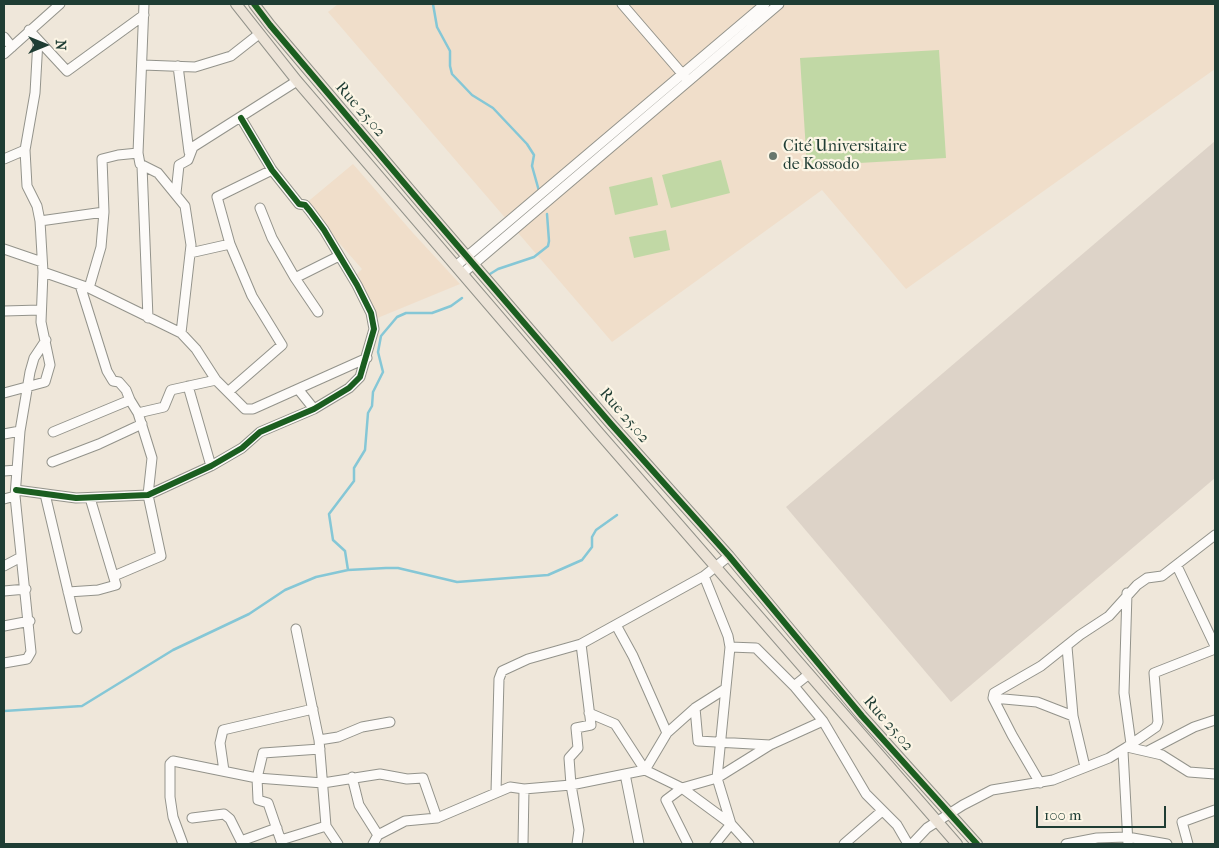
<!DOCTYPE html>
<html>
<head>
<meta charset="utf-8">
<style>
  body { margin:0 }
  #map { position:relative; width:1219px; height:848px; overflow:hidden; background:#efe7da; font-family:"IM FELL French Canon",serif }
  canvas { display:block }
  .frame { position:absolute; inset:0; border:5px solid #1f3d34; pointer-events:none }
  .north { position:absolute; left:20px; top:20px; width:50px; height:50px; -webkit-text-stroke:4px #fcf5e5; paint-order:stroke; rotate:90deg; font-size:14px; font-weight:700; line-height:20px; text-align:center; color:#1f3d34 }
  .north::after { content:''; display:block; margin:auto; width:18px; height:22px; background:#1f3d34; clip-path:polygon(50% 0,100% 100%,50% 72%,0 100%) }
  .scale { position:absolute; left:1036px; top:806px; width:130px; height:22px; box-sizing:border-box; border:2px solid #1f3d34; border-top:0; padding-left:6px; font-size:15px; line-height:18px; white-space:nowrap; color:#1f3d34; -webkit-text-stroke:4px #fcf5e5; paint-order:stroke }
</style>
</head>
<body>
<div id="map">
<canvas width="1219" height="848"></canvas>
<div class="frame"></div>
<div class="north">N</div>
<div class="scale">100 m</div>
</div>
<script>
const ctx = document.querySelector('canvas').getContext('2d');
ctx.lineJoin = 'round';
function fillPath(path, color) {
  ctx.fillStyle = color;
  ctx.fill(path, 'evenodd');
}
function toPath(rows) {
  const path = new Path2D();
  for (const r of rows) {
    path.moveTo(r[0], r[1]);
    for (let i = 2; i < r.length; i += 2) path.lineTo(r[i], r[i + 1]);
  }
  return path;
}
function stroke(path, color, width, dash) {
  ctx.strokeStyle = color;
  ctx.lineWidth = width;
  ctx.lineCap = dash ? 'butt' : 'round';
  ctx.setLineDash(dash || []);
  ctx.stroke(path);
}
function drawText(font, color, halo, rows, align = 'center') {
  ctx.font = font + ' "IM FELL French Canon",serif';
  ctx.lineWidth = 4.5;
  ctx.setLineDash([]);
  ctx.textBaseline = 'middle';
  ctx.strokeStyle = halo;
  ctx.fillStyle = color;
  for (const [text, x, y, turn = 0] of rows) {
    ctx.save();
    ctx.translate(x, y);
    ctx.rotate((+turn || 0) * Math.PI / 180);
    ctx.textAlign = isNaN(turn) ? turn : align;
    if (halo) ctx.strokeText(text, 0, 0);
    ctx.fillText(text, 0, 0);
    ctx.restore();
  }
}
fillPath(toPath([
  [338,4,1215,4,1215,69,906,289,822,190,612,342,328,12],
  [353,164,413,233,460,284,375,319,356,275,362,269,305,204]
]), '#f0deca');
fillPath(toPath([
  [1215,141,1215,478,951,702,786,507]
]), '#ddd3c8');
fillPath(toPath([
  [939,50,946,158,807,166,800,58],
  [721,160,730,193,671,208,662,175],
  [652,177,658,205,615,215,609,187],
  [666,230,670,250,634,258,629,237]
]), '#c1d8a5');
stroke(toPath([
  [433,4,437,27,450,51,450,66,452,74,472,95,493,108,527,144,534,155,532,166,539,191],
  [490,274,498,269,534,257,548,246,549,241,547,214],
  [348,570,345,551,333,540,329,514,354,481,354,468,365,450,368,413,372,406,373,392,383,372,378,352,381,336,397,317,406,313,432,313,451,306,462,298],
  [4,711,82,706,173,650,249,614,285,590,316,577,348,570,386,568,398,568,457,582,548,575,582,560,592,547,592,537,596,530,617,515]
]), '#85c7d6', 2.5);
const minor = toPath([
  [144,4,138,153,140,164,158,173,185,206,191,245,181,333],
  [622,4,685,77],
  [29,30,67,71,144,15],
  [4,37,12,47],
  [4,54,60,4],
  [143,65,195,67,231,56,259,34],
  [178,66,189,152],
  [4,159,25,150],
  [142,166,148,318],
  [176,193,179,165,188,160,193,147,297,81],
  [260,208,272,238,295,278,318,312],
  [40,221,104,212],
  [4,249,42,262],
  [190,253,230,244],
  [457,265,765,4],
  [43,272,89,288,181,333,196,349,216,380,245,409,253,409,367,358],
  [463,273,779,4],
  [295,278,339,256],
  [80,285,107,371,113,381,119,382,126,390,130,400],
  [89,288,101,247,104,212,102,159,118,155,138,153],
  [4,311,40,310],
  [188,386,211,466],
  [298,389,314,409],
  [228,392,282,345,252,296,230,244,217,197,272,170],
  [4,393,45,382,50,365,41,322,43,272,40,221,37,206,27,186,25,150,35,93,38,40],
  [53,432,130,400,138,413],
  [4,434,20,431],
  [52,462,99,444,142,424],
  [4,471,17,470],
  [16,490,76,498,148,495,211,466,242,448,260,432,314,409,349,388,360,377,374,329,371,313,357,285,324,230,310,211,305,205,299,204,272,170,241,118],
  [45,494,77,629],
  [4,499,15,496],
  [4,566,21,557],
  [1177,566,1215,646],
  [114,576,161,556,148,495,152,458,138,413,164,407,171,390,216,380],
  [704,576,728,636,730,647,717,778,731,824],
  [4,591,26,589],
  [68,592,98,590,116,585,90,498],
  [1127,593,1124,693,1131,744],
  [616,625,633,656,667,733],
  [4,626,30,621],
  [296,629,319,740,326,826,338,844],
  [730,647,756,648,794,686,823,721,866,794,897,825,908,844],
  [1067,647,1073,716,1085,767],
  [4,663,27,659,31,652,15,496,20,431,30,372,34,358,46,340],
  [794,686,809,674],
  [993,698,1037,702,1073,716],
  [695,708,698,741,770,745],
  [589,713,615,724,645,770,682,788,731,824,749,844],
  [319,740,338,737,362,727,390,722],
  [1127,747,1156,727,1158,722,1154,673,1215,649],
  [1123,751,1128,844],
  [1148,751,1194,727,1215,720],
  [224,771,220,743,223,730,313,709],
  [625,774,639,844],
  [352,777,359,805,378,835],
  [1040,783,1012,735,993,698,994,693,1041,666,1080,635,1109,616,1137,585,1147,578,1162,576,1215,535],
  [496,792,499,679,502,671,528,659,581,644,704,576,729,556],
  [192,818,224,814,230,819,241,841,277,828],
  [281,840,326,826],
  [183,844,173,817,170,797,170,764,173,761,257,778,323,783,380,774,407,779,423,778,437,818],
  [282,844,268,803,258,800,257,778,263,753,320,749],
  [373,844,378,835,405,821,437,818,510,787,524,789,571,785,645,770,667,733,695,708,725,689],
  [523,844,524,789],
  [577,844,579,830,571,785,569,758,578,748,576,728,591,725,581,644],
  [688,844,666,800,682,788,717,778,770,745,823,721],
  [715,844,731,824],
  [844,844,882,811],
  [912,844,927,828,963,805,992,790,1053,780,1109,758,1127,747,1162,755,1189,772,1215,774],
  [1066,844,1097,838,1127,837,1167,844],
  [1188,844,1182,822,1215,810]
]);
const major = toPath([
  [236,4,297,81,599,433,957,844],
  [254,4,270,25,426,209,611,424,729,556,862,716,977,844]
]);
stroke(minor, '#93938b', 11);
stroke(major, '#93938b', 12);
stroke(minor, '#fdfbf9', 9);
stroke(major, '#ece3d7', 10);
stroke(toPath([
  [254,4,270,25,426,209,611,424,729,556,862,716,977,844],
  [16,490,76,498,148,495,211,466,242,448,260,432,314,409,349,388,360,377,374,329,371,313,357,285,324,230,310,211,305,205,299,204,272,170,241,118]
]), '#1b5e20', 6);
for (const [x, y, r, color] of [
  [773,156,5,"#68786e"]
]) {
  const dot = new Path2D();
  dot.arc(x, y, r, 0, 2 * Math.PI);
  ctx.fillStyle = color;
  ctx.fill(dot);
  stroke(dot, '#fcf5e5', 2);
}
drawText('16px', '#1f3d34', '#fcf5e5', [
  ["Rue 25.02",360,110,49],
  ["Rue 25.02",624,416,49],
  ["Rue 25.02",888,724,49]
]);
drawText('16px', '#1f3d34', '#fcf5e5', [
  ["Cité Universitaire",783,147],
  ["de Kossodo",783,165]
], 'left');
</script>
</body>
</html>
